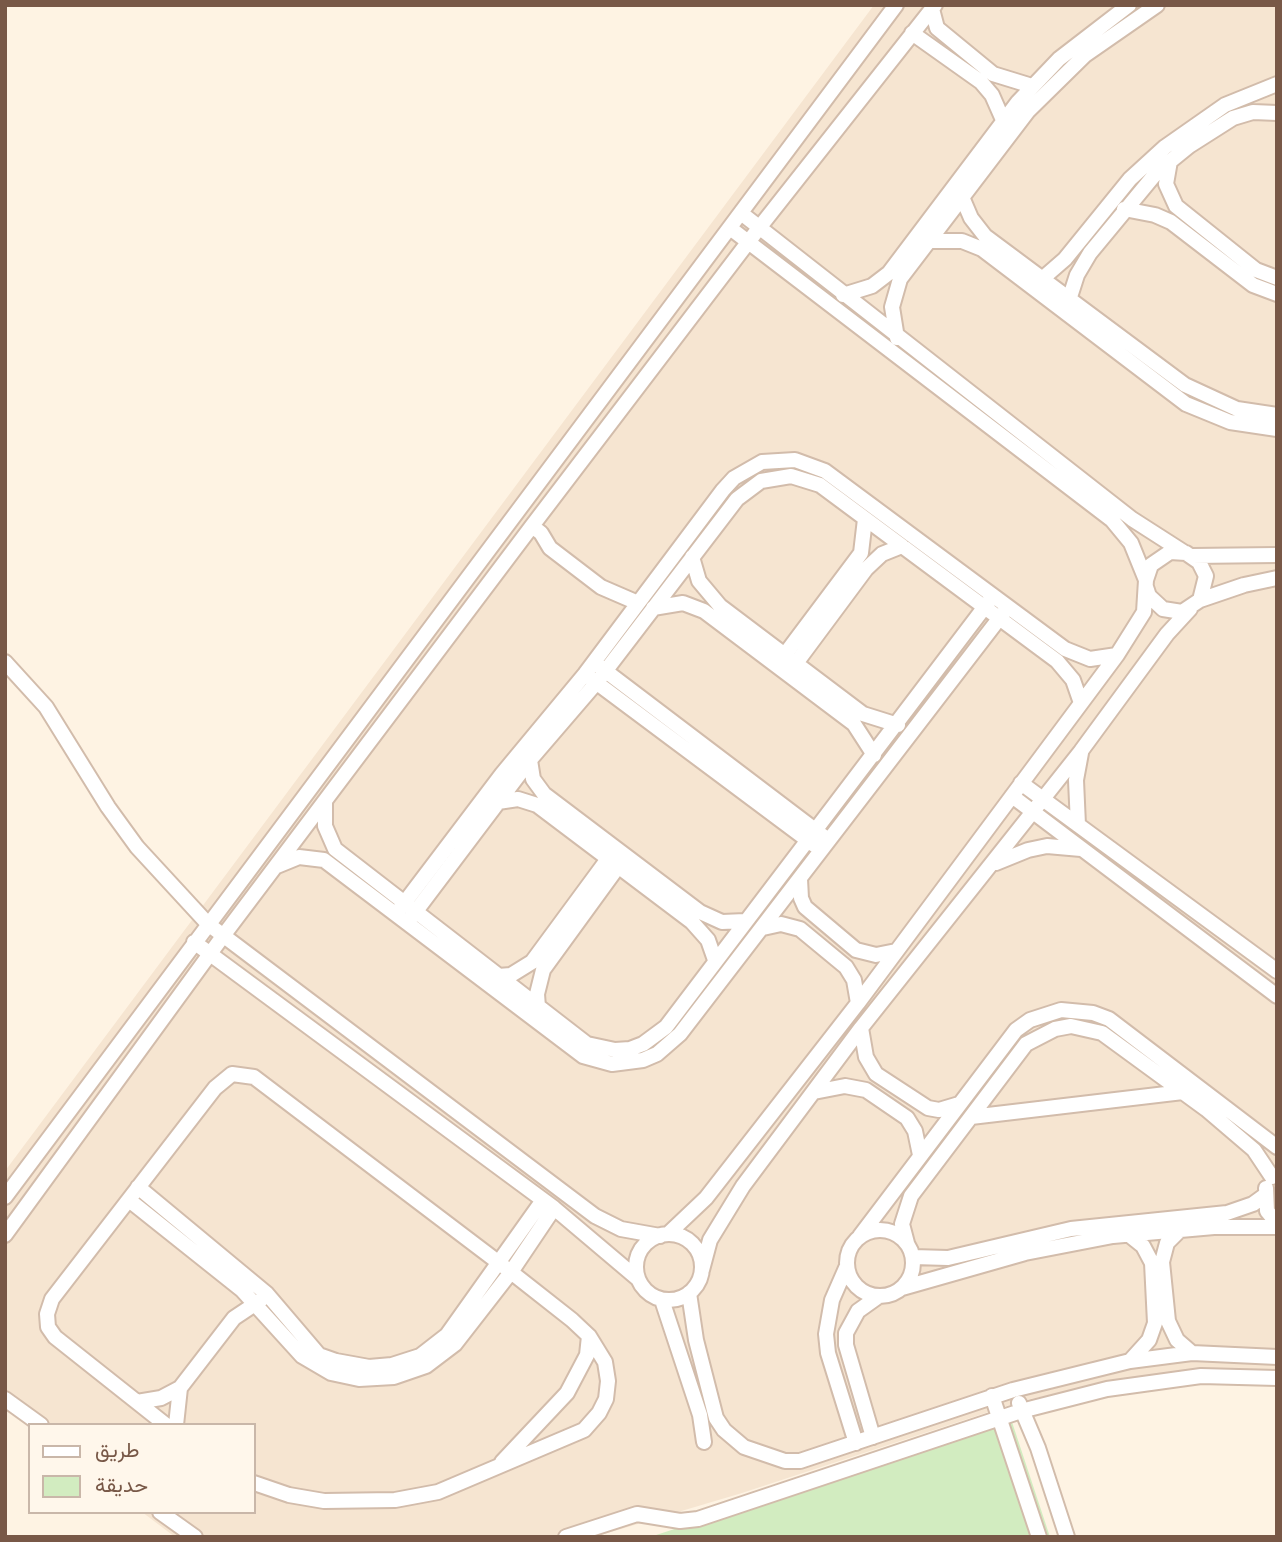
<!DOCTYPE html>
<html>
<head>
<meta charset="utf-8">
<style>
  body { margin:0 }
  #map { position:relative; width:1282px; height:1542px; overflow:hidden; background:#fef3e3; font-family:"Fira Sans",Vazirmatn,sans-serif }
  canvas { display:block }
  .frame { position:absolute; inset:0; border:7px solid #785847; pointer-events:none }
  .legend { position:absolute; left:28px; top:1423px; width:228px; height:91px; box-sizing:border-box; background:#fff7eb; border:2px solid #c9b7a9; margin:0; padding:9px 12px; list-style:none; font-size:21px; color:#785847 }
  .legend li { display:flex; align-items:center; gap:14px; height:35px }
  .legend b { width:35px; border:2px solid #c9b7a9 }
</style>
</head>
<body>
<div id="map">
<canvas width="1282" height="1542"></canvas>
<div class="frame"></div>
<ul class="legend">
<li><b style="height:9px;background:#fff"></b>طريق</li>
<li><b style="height:19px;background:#d2ecc0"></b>حديقة</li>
</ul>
</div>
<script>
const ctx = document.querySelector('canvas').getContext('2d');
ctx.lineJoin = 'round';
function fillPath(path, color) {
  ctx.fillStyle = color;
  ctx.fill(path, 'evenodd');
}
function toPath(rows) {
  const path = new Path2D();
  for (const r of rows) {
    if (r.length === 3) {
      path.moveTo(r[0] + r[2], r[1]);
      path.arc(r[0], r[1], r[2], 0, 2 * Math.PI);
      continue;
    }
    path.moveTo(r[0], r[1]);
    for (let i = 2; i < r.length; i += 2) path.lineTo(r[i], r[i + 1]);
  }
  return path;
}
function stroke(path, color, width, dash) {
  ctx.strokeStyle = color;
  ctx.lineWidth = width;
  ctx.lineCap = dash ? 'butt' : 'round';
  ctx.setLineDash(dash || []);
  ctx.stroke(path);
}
fillPath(toPath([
  [874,5,1277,5,1277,1373,1196,1372,1137,1378,1025,1400,742,1493,594,1537,175,1537,142,1512,254,1512,254,1425,30,1425,5,1405,5,1171]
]), '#f6e5d1');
fillPath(toPath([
  [1011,1419,1050,1537,650,1537]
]), '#d2ecc0');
const minor = toPath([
  [932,9,937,28,993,74,1032,86],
  [912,33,981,82,992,95,1003,120],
  [1170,161,1166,184,1176,206,1256,270,1277,278],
  [962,197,971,218,985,236,1185,385,1237,409,1277,415],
  [1124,209,1155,215,1171,222,1253,285,1277,294],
  [741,213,1132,519,1185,553],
  [730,228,1112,520,1131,543,1146,580],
  [930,241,962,241,982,249,1186,404,1230,422,1277,429],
  [1042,279,1065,259,1130,179,1165,147,1225,105,1277,84],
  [843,295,872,286,889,273,1018,102,1059,59,1129,5],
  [1069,300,1077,275,1090,253,1157,172,1189,146,1233,118,1253,112,1277,113],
  [897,338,892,307,900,279,1028,111,1085,55,1157,5],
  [532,526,541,533,550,548,601,587,638,603],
  [1192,556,1277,555],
  [692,557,699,581,720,606,863,714,898,725],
  [1200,600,1244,585,1277,578],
  [653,608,683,603,704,611,854,724,874,755],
  [780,661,861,553,865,519],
  [5,662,46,707,108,807,137,847,208,924,595,1216,621,1229,660,1236],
  [599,666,823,836],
  [791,670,866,569,882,554,902,546],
  [589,677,814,845],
  [530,760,533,779,544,794,700,912,722,922,745,921],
  [1021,783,1277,971],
  [1012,796,1277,996],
  [325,802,325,826,335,849,587,1044,615,1050,630,1049,643,1044,666,1027,993,596],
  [498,802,518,799,537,805,692,922,708,940,715,960],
  [1078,825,1076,780,1081,753],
  [996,863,1028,850,1047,846,1081,849],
  [277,866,299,857,324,860,583,1056,612,1064,643,1060,657,1054,680,1034,1008,607],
  [800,879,801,898,805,907,856,950,876,955,896,951],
  [396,914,502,774,585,674,723,490,734,478,762,462,795,460,825,471,1065,649,1090,659,1117,655],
  [410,919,530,760,597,682,737,499,761,481,791,476,820,485,1057,661,1073,680,1081,703],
  [763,928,781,924,800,929,846,967,854,980,858,1003],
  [194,942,554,1208,638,1279],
  [498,976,511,975,532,962,613,852],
  [538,1007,537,994,543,970,623,860],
  [861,1028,866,1057,876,1074,928,1108,939,1110,959,1104],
  [814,1092,845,1086,866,1090,907,1118,915,1131,920,1155],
  [971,1117,1183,1092],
  [138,1187,267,1294,319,1355,336,1361,369,1367,392,1365,420,1356,447,1335,543,1200],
  [1266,1188,1267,1211,1277,1223],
  [5,1197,896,5],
  [129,1200,242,1290,302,1356,331,1373,359,1379,394,1377,426,1366,455,1344,511,1272,554,1208],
  [880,1263,33],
  [1180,1230,1167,1243,1162,1262,1168,1321,1177,1340,1192,1353],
  [668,1234,706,1198,858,1003,1117,655,1144,612,1146,580,1151,565,1170,552,1186,553,1199,562,1206,576,1200,600,1182,612,1163,609,1149,596,1146,587],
  [1128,1234,1143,1246,1152,1263,1155,1323,1149,1340,1130,1361],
  [669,1267,33],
  [5,1235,223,936,532,526,759,228,935,5],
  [860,1236,1016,1030,1030,1020,1061,1010,1093,1013,1109,1019,1277,1147],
  [907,1243,902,1224,911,1196,1026,1044,1055,1029,1071,1026,1102,1033,1206,1109,1254,1150,1272,1177],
  [913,1257,948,1258,1071,1229,1227,1213,1253,1204,1264,1196],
  [846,1268,832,1300,826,1334,828,1353,856,1443],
  [702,1270,710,1240,743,1186,861,1028,1081,751,1167,634,1190,609],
  [902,1288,1025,1253,1113,1236,1214,1227,1277,1227],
  [689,1293,696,1340,716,1418,724,1430,744,1447,785,1461,800,1461,1013,1390,1130,1361,1192,1353,1277,1357],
  [662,1300,700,1415,704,1442],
  [992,1396,1039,1537],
  [5,1399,41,1425],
  [137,1402,161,1398,180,1388,234,1318,261,1300],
  [1019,1403,1038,1448,1067,1537],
  [166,1425,55,1337,48,1327,47,1314,52,1299,215,1088,232,1074,254,1077,511,1272,572,1320,589,1336,605,1362,608,1381,606,1399,599,1413,584,1430,438,1492,395,1500,324,1501,289,1495,254,1483],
  [176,1425,180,1388],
  [873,1437,846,1345,846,1333,858,1311,879,1296],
  [502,1462,567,1393,587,1355,589,1336],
  [160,1512,195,1537],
  [566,1537,637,1514,680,1521,698,1519,1021,1411,1107,1389,1201,1376,1277,1378]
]);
stroke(minor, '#d2bcab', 18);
stroke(minor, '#fff', 14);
</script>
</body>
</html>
